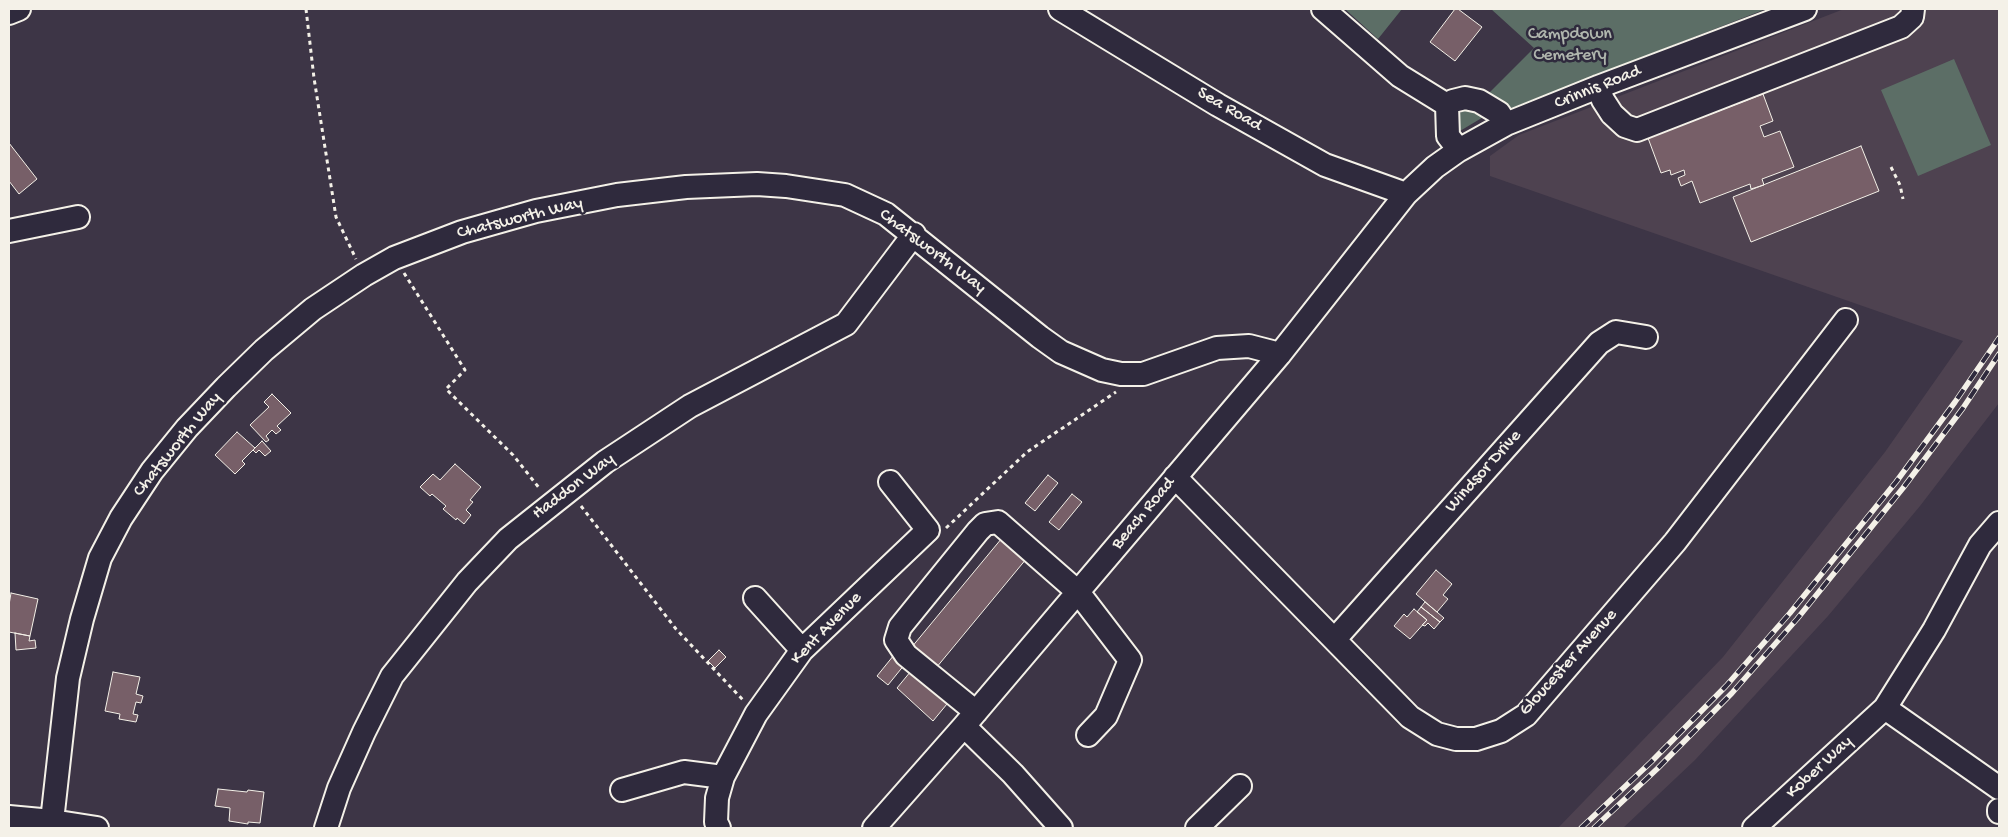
<!DOCTYPE html>
<html>
<head>
<meta charset="utf-8">
<style>
  body { margin:0 }
  #map { position:relative; width:2008px; height:837px; overflow:hidden; background:#3d3546; font-family:"Gochi Hand",sans-serif }
  canvas { display:block }
  .frame { position:absolute; inset:0; border:10px solid #f4f1e8; pointer-events:none }
</style>
</head>
<body>
<div id="map">
<canvas width="2008" height="837"></canvas>
<div class="frame"></div>
</div>
<script>
const ctx = document.querySelector('canvas').getContext('2d');
ctx.lineJoin = 'round';
function fillPath(path, color) {
  ctx.fillStyle = color;
  ctx.fill(path, 'evenodd');
}
function toPath(rows) {
  const path = new Path2D();
  for (const r of rows) {
    path.moveTo(r[0], r[1]);
    for (let i = 2; i < r.length; i += 2) path.lineTo(r[i], r[i + 1]);
  }
  return path;
}
function stroke(path, color, width, dash) {
  ctx.strokeStyle = color;
  ctx.lineWidth = width;
  ctx.lineCap = dash ? 'butt' : 'round';
  ctx.setLineDash(dash || []);
  ctx.stroke(path);
}
function drawText(font, color, halo, rows, align = 'center') {
  ctx.font = font + ' "Gochi Hand",sans-serif';
  ctx.lineWidth = 5;
  ctx.setLineDash([]);
  ctx.textBaseline = 'middle';
  ctx.strokeStyle = halo;
  ctx.fillStyle = color;
  for (const [text, x, y, turn = 0] of rows) {
    ctx.save();
    ctx.translate(x, y);
    ctx.rotate((+turn || 0) * Math.PI / 180);
    ctx.textAlign = isNaN(turn) ? turn : align;
    if (halo) ctx.strokeText(text, 0, 0);
    ctx.fillText(text, 0, 0);
    ctx.restore();
  }
}
fillPath(toPath([
  [1844,9,1999,9,1999,403,1920,506,1828,616,1695,760,1623,828,1558,828,1723,657,1885,452,1963,341,1490,176,1490,156,1519,135]
]), '#4e4250');
fillPath(toPath([
  [1345,9,1402,9,1378,39],
  [1491,9,1766,9,1504,111,1483,99,1534,48],
  [1954,59,1991,145,1918,176,1881,90],
  [1466,108,1485,116,1460,131,1458,115]
]), '#5c6e66');
const building = toPath([
  [1455,9,1458,9,1482,27,1455,61,1430,42,1455,9],
  [1763,94,1773,121,1760,126,1764,137,1780,131,1794,167,1762,179,1764,185,1751,189,1750,184,1700,203,1692,181,1681,186,1678,178,1685,175,1684,170,1671,175,1670,170,1661,173,1648,138,1763,94],
  [9,143,37,179,19,194,9,181,9,143],
  [1861,146,1879,191,1751,242,1733,197,1861,146],
  [272,394,291,413,277,426,281,430,276,434,272,430,266,436,269,440,266,442,250,425,269,407,264,402,272,394],
  [237,432,255,448,242,461,245,464,235,474,215,455,237,432],
  [262,441,271,451,265,456,259,450,256,453,253,450,262,441],
  [455,464,481,487,470,500,473,502,466,510,471,515,464,524,457,518,456,520,443,509,446,506,432,494,430,496,420,487,433,474,440,480,455,464],
  [1048,475,1058,483,1035,511,1025,503,1048,475],
  [1072,494,1082,502,1059,530,1049,522,1072,494],
  [1002,538,1027,558,936,668,911,648,1002,538],
  [1436,570,1452,584,1443,595,1448,599,1437,612,1416,594,1436,570],
  [11,593,38,599,30,636,9,632,9,605,11,593],
  [1425,602,1444,618,1440,622,1421,607,1425,602],
  [1421,607,1440,622,1434,629,1428,623,1425,626,1422,625,1427,620,1417,612,1421,607],
  [1414,609,1427,620,1410,639,1394,626,1404,614,1407,617,1414,609],
  [15,633,30,636,29,641,35,640,36,648,16,650,15,633],
  [719,650,726,657,715,668,708,661,719,650],
  [894,655,905,664,888,685,877,676,894,655],
  [911,671,947,704,933,721,897,688,911,671],
  [113,672,140,677,136,694,143,696,141,703,136,702,133,714,138,715,136,722,119,719,120,714,105,711,113,672],
  [218,789,247,792,248,790,264,792,260,823,248,822,248,824,229,821,230,808,215,806,218,789]
]);
fillPath(building, '#775f68');
stroke(building, '#f4f1e8', 1);
const minor = toPath([
  [1060,9,1218,105,1325,165,1406,194],
  [1323,9,1400,76,1447,105,1448,136,1459,150],
  [9,13,19,9],
  [1598,87,1603,100,1612,114,1625,126,1637,130,1901,27,1912,17,1913,9],
  [1453,101,1465,98,1479,101,1499,113,1506,124],
  [9,231,78,217],
  [1175,477,1410,717,1437,734,1456,739,1476,739,1501,731,1526,715,1675,542,1846,320],
  [755,598,802,650],
  [1335,639,1599,343,1616,332,1646,337],
  [1885,708,1999,788],
  [976,712,906,655,896,640,900,627,978,531,985,524,998,522,1078,592,1130,660,1106,716,1088,735],
  [964,726,1013,774,1061,828],
  [622,790,684,772,723,777],
  [1999,810,1999,812],
  [9,817,52,821,97,828],
  [52,821,68,678,82,619,100,558,121,518,152,471,187,428,226,387,264,350,313,309,364,275,394,258,462,232,536,211,617,195,686,187,757,184,786,186,845,195,886,214,1040,337,1061,352,1102,370,1121,374,1143,374,1217,348,1249,346,1280,354],
  [326,828,339,788,364,732,392,676,467,582,508,539,605,462,690,406,846,324,914,234],
  [719,828,716,822,717,798,723,777,756,714,802,650,928,530,890,482],
  [874,828,964,726,1280,354,1406,194,1435,167,1459,150,1506,124,1598,87,1805,9],
  [1197,828,1240,786],
  [1754,828,1885,708,1934,630,1980,545,1999,523]
]);
stroke(minor, '#f4f1e8', 26);
stroke(toPath([
  [306,9,314,78,336,217,356,259],
  [1891,167,1900,185,1903,199],
  [404,273,465,370,446,389,513,455,540,489],
  [581,506,676,629,743,700],
  [946,528,1027,452,1116,392]
]), '#f4f1e8', 3, [4, 4]);
stroke(minor, '#2f2a3d', 22);
const rail = toPath([
  [1581,828,1651,762,1726,686,1790,613,1896,482,1955,402,1999,338],
  [1594,828,1657,769,1732,693,1797,619,1903,488,1963,408,1999,354]
]);
stroke(rail, '#f4f1e8', 5.5);
stroke(rail, '#2f2a3d', 4, [11]);
drawText('18px', '#b0b6ae', '#2f2a3d', [
  ["Campdown",1570,35],
  ["Cemetery",1570,56]
]);
drawText('18px', '#f4f1e8', '#2f2a3d', [
  ["Crinnis Road",1598,88,-22],
  ["Sea Road",1229,110,30],
  ["Chatsworth Way",520,219,-14],
  ["Chatsworth Way",932,252,37],
  ["Chatsworth Way",178,445,-51],
  ["Windsor Drive",1484,472,-48],
  ["Haddon Way",574,487,-37],
  ["Beach Road",1144,514,-50],
  ["Kent Avenue",827,629,-46],
  ["Gloucester Avenue",1569,663,-48],
  ["Kober Way",1820,768,-43]
]);
</script>
</body>
</html>
